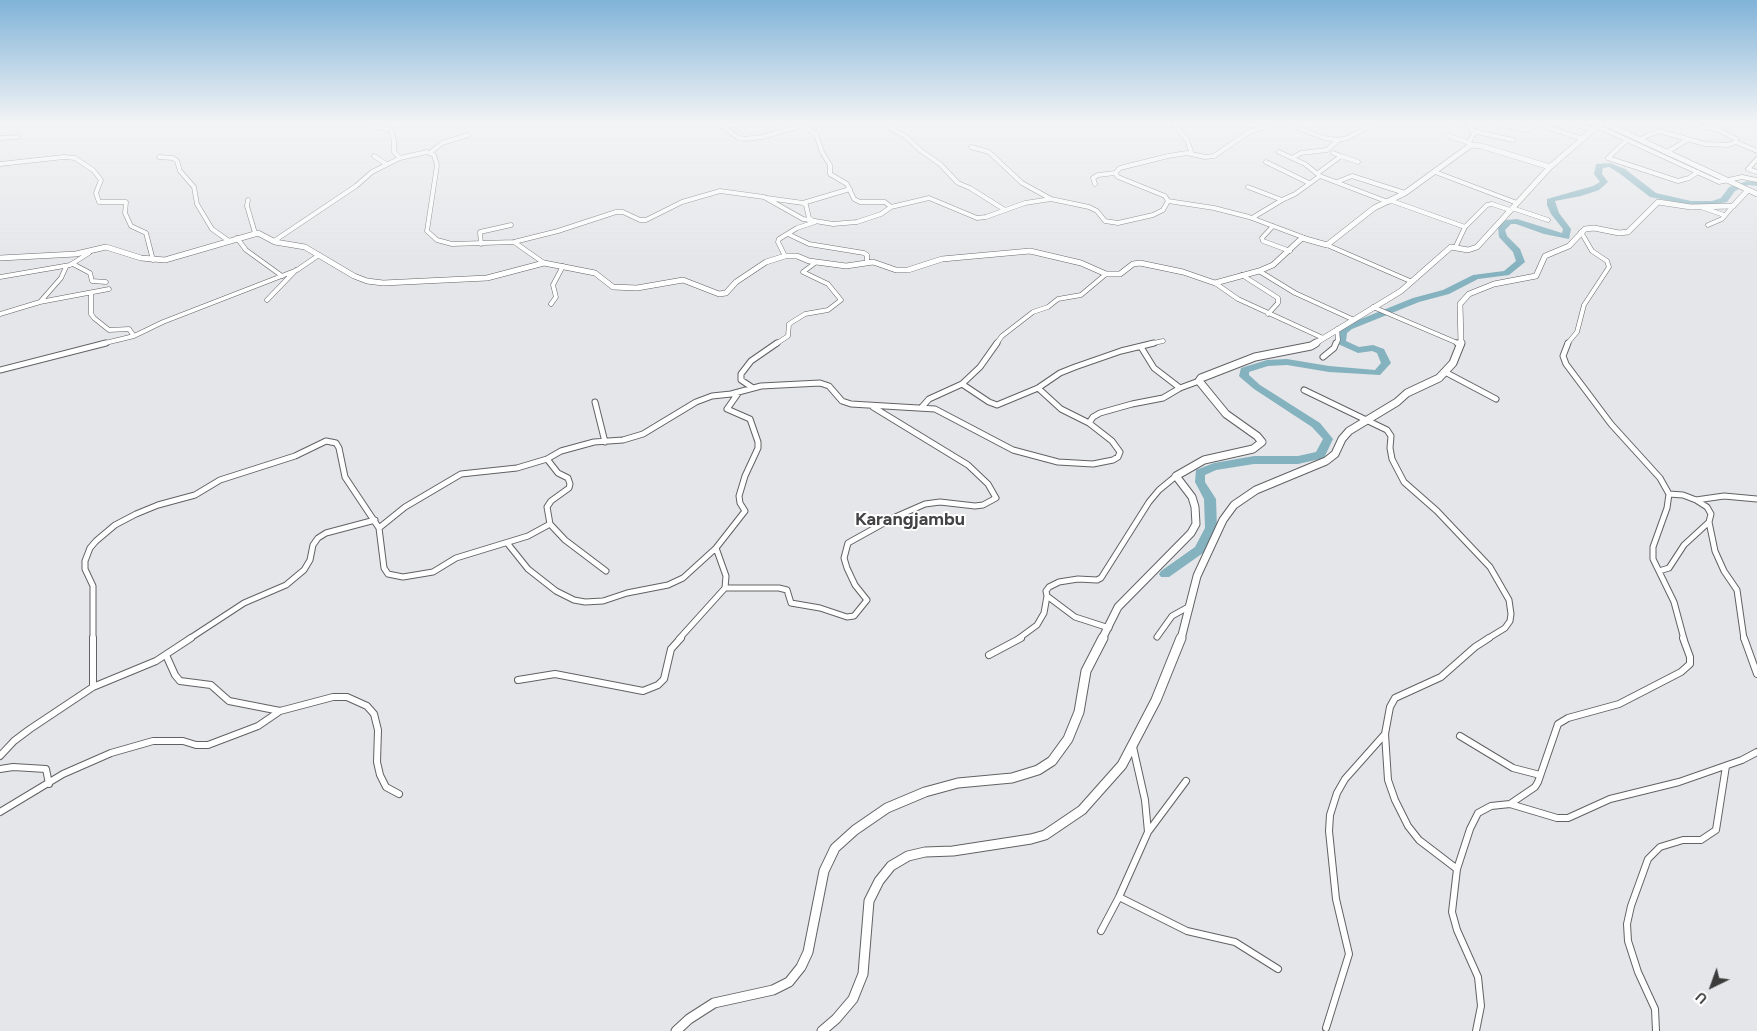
<!DOCTYPE html>
<html>
<head>
<meta charset="utf-8">
<style>
  body { margin:0 }
  #map { position:relative; width:1757px; height:1031px; overflow:hidden; background:#e5e6e9; font-family:Figtree,sans-serif }
  canvas { display:block }
  .north { position:absolute; left:1687px; top:961px; width:50px; height:50px; -webkit-text-stroke:4px #fff; paint-order:stroke; rotate:222deg; font-size:14px; font-weight:700; line-height:20px; text-align:center; color:#3c3c3d }
  .north::after { content:''; display:block; margin:auto; width:18px; height:22px; background:#3c3c3d; clip-path:polygon(50% 0,100% 100%,50% 72%,0 100%) }
</style>
</head>
<body>
<div id="map">
<canvas width="1757" height="1031"></canvas>
<div class="north">U</div>
</div>
<script>
const ctx = document.querySelector('canvas').getContext('2d');
ctx.lineJoin = 'round';
function toPath(rows) {
  const path = new Path2D();
  for (const r of rows) {
    path.moveTo(r[0], r[1]);
    for (let i = 2; i < r.length; i += 2) path.lineTo(r[i], r[i + 1]);
  }
  return path;
}
function fillPath(path, color) {
  ctx.fillStyle = color;
  ctx.fill(path, 'evenodd');
}
function stroke(path, color, width, dash) {
  ctx.strokeStyle = color;
  ctx.lineWidth = width;
  ctx.lineCap = dash ? 'butt' : 'round';
  ctx.setLineDash(dash || []);
  ctx.stroke(path);
}
function drawText(font, color, halo, rows, align = 'center') {
  ctx.font = font + ' Figtree,sans-serif';
  ctx.lineWidth = 4;
  ctx.setLineDash([]);
  ctx.textBaseline = 'middle';
  ctx.strokeStyle = halo;
  ctx.fillStyle = color;
  for (const [text, x, y, turn = 0] of rows) {
    ctx.save();
    ctx.translate(x, y);
    ctx.rotate((+turn || 0) * Math.PI / 180);
    ctx.textAlign = isNaN(turn) ? turn : align;
    if (halo) ctx.strokeText(text, 0, 0);
    ctx.fillText(text, 0, 0);
    ctx.restore();
  }
}
fillPath(toPath([
  [1610,163,1625,169,1656,193,1691,201,1712,201,1721,198,1729,187,1747,181,1757,182,1757,186,1748,185,1735,191,1727,202,1712,205,1691,205,1650,197,1619,173,1609,167,1603,168,1602,174,1608,182,1599,190,1581,196,1555,201,1559,213,1571,229,1569,239,1544,234,1516,224,1511,224,1505,230,1507,236,1520,249,1525,262,1509,275,1478,279,1449,294,1419,302,1352,329,1347,333,1346,341,1359,347,1373,345,1384,349,1391,363,1380,375,1329,372,1287,365,1268,366,1249,372,1249,375,1260,385,1320,423,1333,439,1324,458,1320,459,1298,464,1254,464,1216,470,1205,475,1205,482,1216,499,1217,528,1203,553,1169,577,1161,577,1159,574,1161,571,1195,547,1205,528,1204,499,1195,482,1196,470,1214,463,1254,456,1298,456,1316,452,1323,439,1312,427,1254,389,1241,378,1239,376,1241,368,1267,360,1287,359,1329,366,1375,370,1381,363,1377,353,1372,351,1358,353,1338,344,1336,342,1340,330,1346,325,1413,298,1443,290,1473,275,1504,271,1516,261,1513,252,1499,237,1498,227,1506,220,1517,219,1562,233,1563,229,1551,214,1547,205,1547,199,1593,186,1600,182,1594,174,1596,164,1610,163]
]), '#85b2bf');
const minorFar2 = toPath([
  [717,122,737,137,743,139,762,137,804,125],
  [776,122,787,130],
  [799,122,816,134,822,152,830,165,830,174,847,184,854,199,860,202,885,202,891,207,929,198,977,218,986,217,1025,203,1051,199,1089,207,1097,211,1105,221,1118,223,1153,215,1163,210,1168,201],
  [879,122,905,136,920,150,940,164,958,183,970,188,1005,210],
  [1172,122,1187,140,1192,154],
  [1453,122,1463,124],
  [1491,122,1526,130,1537,124,1583,139],
  [1568,122,1593,130],
  [1588,122,1719,182,1742,177,1757,180],
  [1683,122,1719,130,1736,139,1736,142,1757,151],
  [1753,122,1757,122],
  [369,125,391,130,394,140,394,152,400,158],
  [1546,127,1549,123,1559,125,1565,122],
  [1719,130,1720,122],
  [1473,131,1513,140],
  [1449,136,1470,143],
  [0,138,18,137],
  [1640,139,1659,131,1705,144,1728,145,1736,142],
  [1627,140,1608,158,1678,181,1689,178,1698,172],
  [1468,143,1474,134,1469,125,1474,122],
  [971,147,989,152,1022,183,1051,199],
  [431,152,442,143,468,135],
  [1279,152,1305,164,1320,176,1388,202],
  [1667,152,1687,140],
  [374,156,386,164],
  [1341,156,1358,162],
  [159,157,173,158,177,161,180,171,194,187,197,204,212,229,229,241],
  [1292,158,1301,153,1327,150,1338,140,1347,138,1377,122],
  [1757,159,1748,169,1757,172],
  [1266,162,1309,183],
  [0,164,64,157,75,158,93,170,101,180,96,193,99,202,126,202,125,213,131,226,146,233,153,260],
  [1435,172,1517,203],
  [1318,173,1341,156,1333,153],
  [1337,182,1352,176,1405,193],
  [1095,184,1093,178,1098,175,1115,173],
  [1248,187,1282,200,1252,218],
  [767,198,803,203,806,205,809,218,815,222,797,228,779,239,778,242,785,256],
  [248,200,247,206,255,233],
  [1282,200,1295,194,1320,176],
  [1392,201,1465,227],
  [803,203,850,189],
  [1701,207,1724,215],
  [1512,208,1548,220],
  [1708,225,1722,219,1733,206],
  [1273,226,1262,238,1263,241,1290,251],
  [788,234,809,244,864,253,867,255,867,262],
  [237,238,246,250,282,276],
  [1305,238,1249,217,1214,208,1168,201,1165,196,1118,177,1115,173,1120,168,1168,156,1187,153,1205,157,1214,156,1249,132,1275,124,1288,124,1324,138,1338,140],
  [274,241,356,186,372,172,400,158,427,152,434,155,437,165,427,231,437,240,452,244,514,242,558,231,616,212,623,212,640,220,646,220,682,202,720,191,764,197,803,219,833,224,857,222,881,214,891,207],
  [514,242,544,263],
  [481,244,480,232,511,225],
  [1327,245,1410,281],
  [1456,246,1465,227,1487,205,1492,204,1510,210],
  [73,264,90,273,92,281,106,282],
  [1259,271,1295,293,1352,319],
  [1242,275,1278,298,1278,303,1268,314],
  [0,277,70,265,89,253],
  [1215,283,1238,299,1323,338],
  [91,293,91,314,94,318,109,330,129,329,134,336],
  [267,300,296,270],
  [40,302,109,289],
  [551,304,556,297,553,285,563,266],
  [1373,307,1460,344],
  [0,314,40,302,61,278,66,267],
  [101,344,134,336,163,322,297,270,319,255],
  [776,344,788,336,789,324,805,314,828,310,841,300,828,284,803,272,815,263],
  [996,344,1002,336,1033,312,1048,307,1058,299,1081,295,1106,274],
  [1149,344,1163,341],
  [1336,344,1338,340,1337,329],
  [1567,344,1577,332,1584,305,1609,267,1607,261,1592,251,1581,232]
]);
const minorFar1 = toPath([
  [1457,343,1461,345],
  [1568,343,1563,356,1566,364,1611,424,1660,478,1669,494],
  [1141,347,1154,368,1180,388],
  [1323,357,1334,348,1336,343],
  [0,370,106,343],
  [1445,372,1496,399],
  [962,384,989,402,997,405,1038,388,1060,373,1075,367,1121,351,1154,343],
  [753,388,741,380,741,374,751,361,777,343],
  [1038,388,1061,409,1089,423],
  [1304,390,1387,430,1391,436,1390,448,1392,459,1404,482,1437,511,1490,567,1509,600,1511,614,1510,621,1505,628,1487,639],
  [595,402,605,442],
  [921,408,929,399,962,384,980,367,997,343],
  [1696,500,1707,507,1711,514,1709,522,1715,551,1724,571,1737,590,1744,639],
  [550,524,565,540,606,571],
  [379,528,405,507,461,474,517,468,547,459],
  [508,544,528,569,556,591,574,600,585,602,603,601,627,593,668,585,683,578,716,548,745,511,740,503,739,496,745,476,758,448,758,442,750,419,727,409,739,392],
  [1659,571,1669,568,1684,545,1709,522],
  [725,588,779,588,787,590,791,603,820,608,847,617,854,616,867,600,855,585,847,568,844,558,848,543,893,518,925,504,940,502,975,506,983,505,996,498,988,484,968,465,873,407],
  [1109,628,1075,617,1047,596,1046,591,1049,587,1059,582,1078,579,1097,580,1101,578,1149,502,1159,490,1176,476],
  [1157,637,1172,616,1190,606],
  [93,639,93,586,85,569,85,561,90,548,96,541,115,525,136,514,158,505,195,495,220,480,295,456,326,441,336,443,339,448,345,477,379,528,384,568,388,574,403,577,433,572,456,558,528,536,550,524,547,507,551,501,569,488,570,484,568,478,558,473,547,459,561,451,594,442,623,440,643,434,696,402,712,396,731,394,761,386,820,383,829,386,842,401,851,404,935,409,1013,450,1058,462,1093,464,1113,460,1118,457,1120,452,1112,441,1089,423,1093,417,1100,413,1132,404,1163,398,1180,388,1199,381],
  [189,639,244,603,286,585,304,570,310,560,313,545,318,538,326,533,375,520],
  [679,639,725,588,726,576,716,548],
  [1018,639,1037,625,1044,613,1047,596],
  [1684,639,1674,602,1653,559,1653,547,1667,508,1669,494,1683,495,1696,500,1724,496,1757,499]
]);
const minor = toPath([
  [1744,638,1757,674],
  [166,655,175,675,180,681,211,685,229,701,280,711,333,697,347,697,367,706,374,714,378,730,377,762,380,775,386,787,399,794],
  [989,655,1021,638],
  [518,680,555,674,643,691,658,685,664,679,671,649,681,638],
  [93,687,156,661,191,638],
  [1460,736,1513,768,1540,775],
  [1133,747,1145,800,1148,832],
  [0,756,14,741,30,729,93,687,93,638],
  [0,769,13,767,46,769,49,784],
  [1510,804,1535,787,1538,782,1558,724,1568,718,1619,704,1681,672,1690,664,1690,657,1683,638],
  [0,812,63,774,111,753,153,741,183,741,196,745,208,745,258,726,280,711],
  [1457,869,1419,840,1408,826,1395,800,1388,780,1385,734,1390,707,1395,698,1441,677,1475,647,1489,638],
  [1119,897,1187,931,1235,942,1278,969],
  [1101,931,1119,897,1148,832,1186,781],
  [1326,1028,1349,954,1336,899,1329,831,1330,815,1337,793,1345,779,1385,734],
  [1476,1031,1481,1006,1478,977,1457,930,1452,912,1457,869,1470,829,1478,813,1491,806,1510,804,1557,818,1568,818,1610,799,1679,782,1742,760,1757,752],
  [1656,1031,1655,1009,1638,972,1628,941,1627,924,1631,906,1648,859,1660,847,1683,840,1701,840,1716,830,1726,766]
]);
const tertiaryFar2 = toPath([
  [1602,122,1757,194],
  [0,258,76,254,106,247,141,258,165,260,258,233,275,242,305,247,354,276,367,281,383,283,487,278,544,263,595,273,613,287,637,288,683,280,719,294,726,293,736,282,766,262,785,256,797,256,809,261,846,266,873,262,896,270,908,270,942,259,1030,251,1081,263,1106,274,1120,274,1133,264,1140,263,1183,272,1215,283,1259,271,1273,265,1302,238,1327,245,1374,208,1405,193,1471,145,1481,146,1550,167],
  [1314,344,1401,291,1451,247,1468,250,1477,247,1550,167,1602,122],
  [1461,344,1460,304,1469,294,1494,284,1536,276,1545,256,1569,246,1585,229,1594,228,1619,233,1628,232,1658,202,1691,207,1733,206,1748,190]
]);
const tertiaryFar1 = toPath([
  [1102,639,1118,607,1191,533,1196,524,1195,507,1192,497,1176,476,1204,460,1253,449,1262,442,1257,436,1226,414,1199,381,1201,378,1255,357,1311,346,1316,343],
  [1181,639,1197,576,1223,520,1234,505,1256,490,1326,461,1335,454,1342,439,1349,431,1397,402,1407,393,1439,378,1453,363,1461,343]
]);
const tertiary = toPath([
  [676,1031,689,1019,714,1003,773,990,789,982,801,967,808,952,824,871,835,848,855,830,887,808,925,792,958,783,1012,778,1038,770,1052,761,1068,739,1079,712,1086,671,1103,638],
  [822,1031,836,1019,853,999,863,974,869,901,879,881,891,866,908,856,925,852,953,851,1031,839,1045,835,1082,810,1122,765,1156,700,1181,638]
]);
stroke(minorFar2, '#626265', 5);
stroke(minorFar1, '#626265', 7);
stroke(minor, '#626265', 8);
stroke(tertiaryFar2, '#626265', 6);
stroke(tertiaryFar1, '#626265', 9);
stroke(tertiary, '#626265', 11);
stroke(minorFar2, '#fff', 4);
stroke(minorFar1, '#fff', 5);
stroke(minor, '#fff', 6);
stroke(tertiaryFar2, '#fff', 5);
stroke(tertiaryFar1, '#fff', 7);
stroke(tertiary, '#fff', 9);
const sky = ctx.createLinearGradient(0, 0, 0, 266);
sky.addColorStop(0, '#80b3d8');
sky.addColorStop(0.46, '#f3f4f5');
sky.addColorStop(1, '#f3f4f500');
ctx.fillStyle = sky;
ctx.fillRect(0, 0, 1757, 266);
drawText('bold 18px', '#434345', '#fff', [
  ["Karangjambu",910,520]
]);
</script>
</body>
</html>
